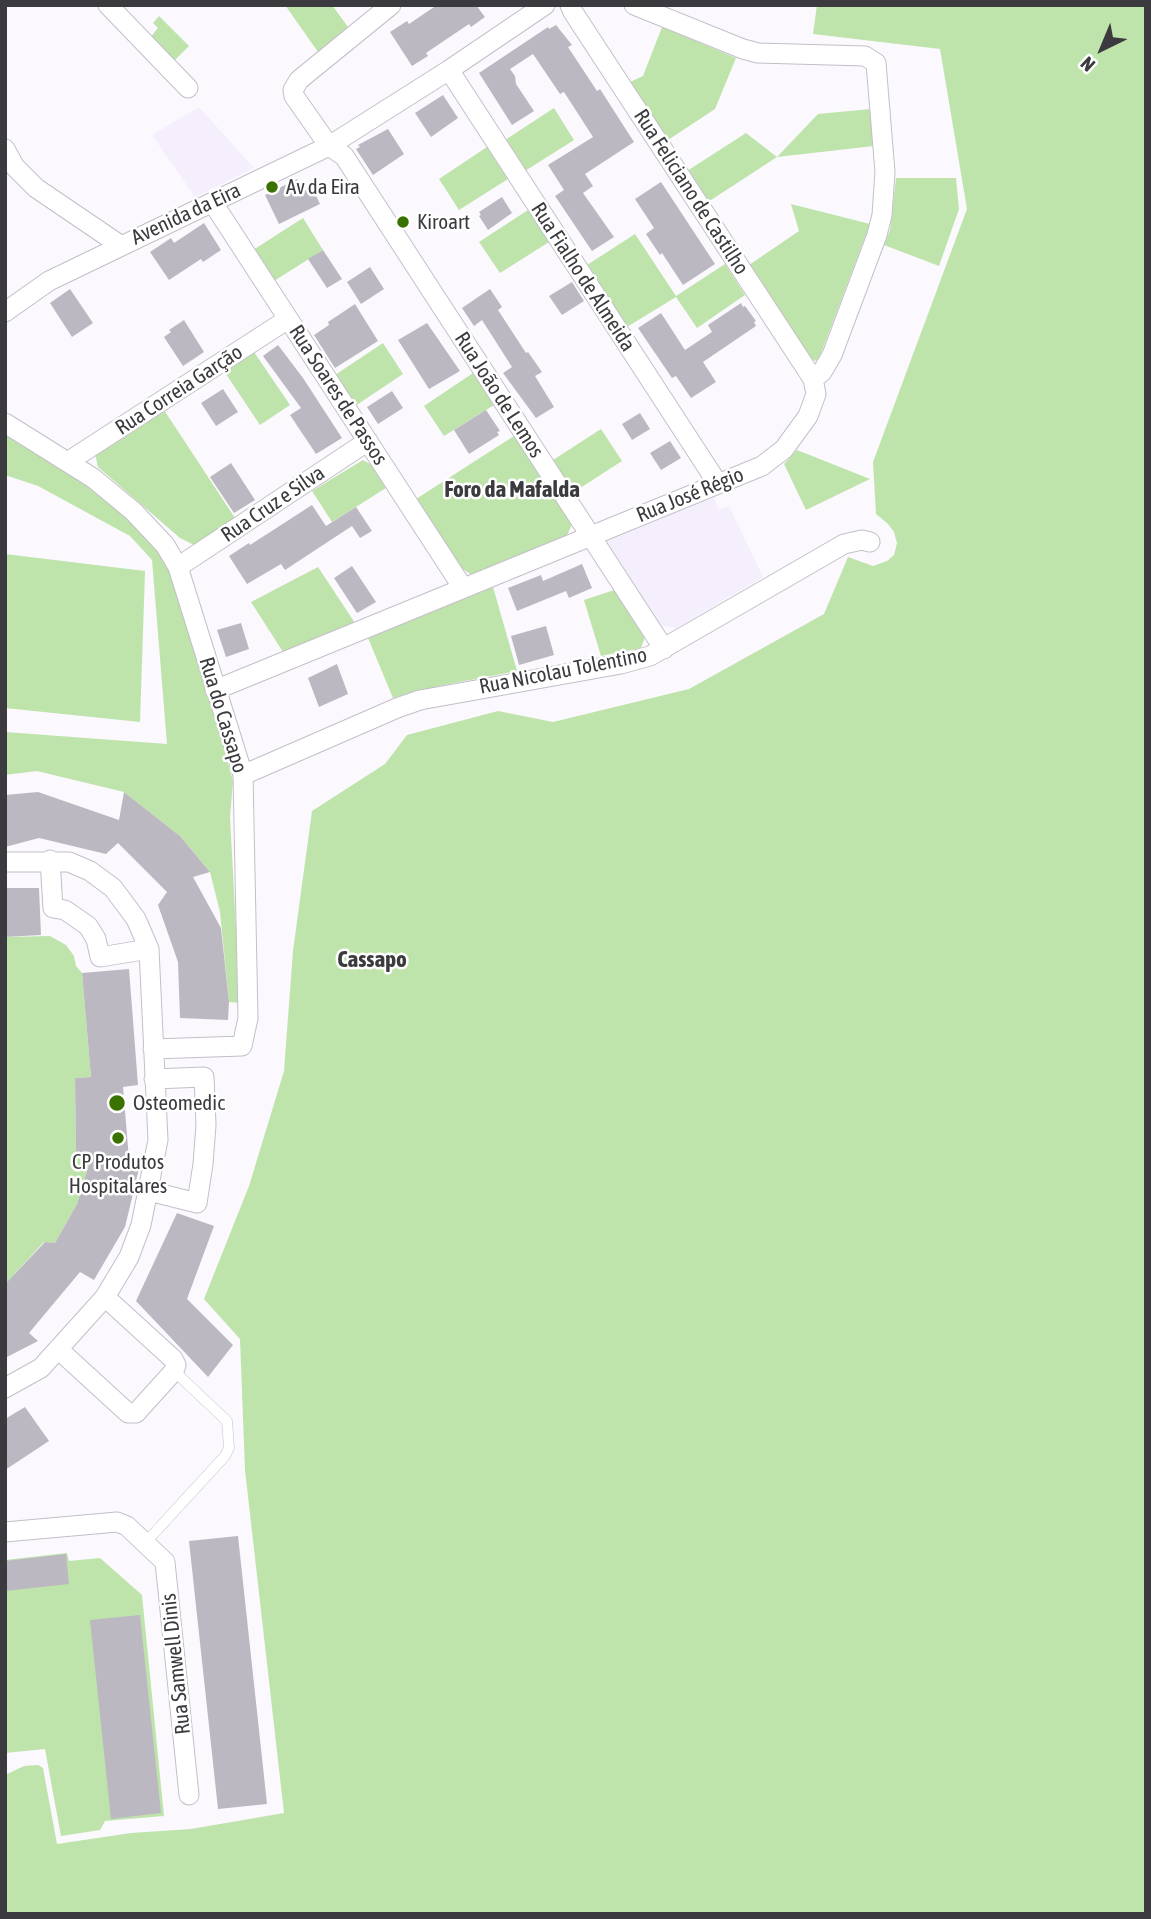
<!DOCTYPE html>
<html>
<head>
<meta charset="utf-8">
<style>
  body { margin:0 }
  #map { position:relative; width:1151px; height:1919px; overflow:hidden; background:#fbf8fe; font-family:"Asap Condensed",sans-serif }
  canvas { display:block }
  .frame { position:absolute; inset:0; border:7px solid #3b3a3e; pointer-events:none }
  .north { position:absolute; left:1067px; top:14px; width:70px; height:70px; -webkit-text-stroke:5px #fff; paint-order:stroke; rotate:223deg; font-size:19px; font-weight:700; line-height:28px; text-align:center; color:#3b3a3e }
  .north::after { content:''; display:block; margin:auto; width:24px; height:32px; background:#3b3a3e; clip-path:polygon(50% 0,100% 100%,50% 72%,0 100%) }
</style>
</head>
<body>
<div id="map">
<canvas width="1151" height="1919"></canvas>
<div class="frame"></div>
<div class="north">N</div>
</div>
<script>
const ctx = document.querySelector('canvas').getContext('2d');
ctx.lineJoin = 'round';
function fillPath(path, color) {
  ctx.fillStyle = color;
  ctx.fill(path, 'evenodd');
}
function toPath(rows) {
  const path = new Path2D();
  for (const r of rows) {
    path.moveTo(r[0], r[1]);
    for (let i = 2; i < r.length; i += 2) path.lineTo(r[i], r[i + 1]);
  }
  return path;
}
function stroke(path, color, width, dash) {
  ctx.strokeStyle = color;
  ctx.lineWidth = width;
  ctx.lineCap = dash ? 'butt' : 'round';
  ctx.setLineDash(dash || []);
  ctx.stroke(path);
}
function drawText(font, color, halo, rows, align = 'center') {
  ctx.font = font + ' "Asap Condensed",sans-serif';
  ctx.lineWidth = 5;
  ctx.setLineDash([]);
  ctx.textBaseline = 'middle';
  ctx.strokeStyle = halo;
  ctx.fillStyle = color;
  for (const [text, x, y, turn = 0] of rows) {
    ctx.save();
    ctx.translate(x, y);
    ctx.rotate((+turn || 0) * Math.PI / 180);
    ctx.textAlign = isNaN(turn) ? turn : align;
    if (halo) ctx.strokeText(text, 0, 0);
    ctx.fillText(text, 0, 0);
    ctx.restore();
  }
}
fillPath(toPath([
  [199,107,254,168,195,197,152,135],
  [714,497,719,510,729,506,763,577,676,628,660,625,605,542]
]), '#f5effd');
fillPath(toPath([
  [285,5,332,5,348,27,318,52],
  [817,5,1146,5,1146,1914,5,1914,5,1775,24,1766,38,1765,43,1768,57,1844,131,1833,191,1829,284,1813,245,1470,240,1339,204,1299,249,1186,284,1071,293,951,312,811,385,764,407,735,498,711,553,722,689,689,824,614,848,557,873,566,887,561,894,555,897,543,894,532,888,524,876,514,873,462,967,209,940,49,813,34],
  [159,16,189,46,171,64,148,40,158,28,153,23],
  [662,27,736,58,715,109,668,140,630,82,643,76],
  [554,108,574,140,525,171,505,140],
  [871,109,874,146,777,157,708,202,687,171,746,133,777,157,818,114],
  [487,147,508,179,459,210,439,179],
  [896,178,956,178,959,209,939,266,884,245,890,230],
  [791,204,870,224,820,356,816,361,810,358,749,265,799,231],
  [528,210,549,242,500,273,479,242],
  [303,218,323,250,274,281,253,250],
  [635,234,676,296,725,264,745,295,697,328,676,297,627,327,587,265],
  [383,343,403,374,355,406,335,375],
  [254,352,290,405,260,425,224,371],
  [473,373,494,405,444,436,424,406],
  [164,410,235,518,194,545,180,538,98,467,95,454],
  [601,429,622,461,574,492,553,460],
  [5,431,65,470,125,515,165,559,213,708,233,781,230,817,240,1003,229,1002,220,912,210,872,180,836,124,792,37,771,5,775,5,732,167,744,152,560,130,536,38,486,5,475],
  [514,436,572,524,567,536,472,575,461,568,416,499],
  [797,450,870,479,806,510,784,464],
  [363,460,372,465,386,488,332,522,312,491],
  [5,554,145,571,140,722,5,708],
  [318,567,355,623,283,652,251,602],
  [493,587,517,671,439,686,393,698,368,638],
  [614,590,645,637,641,648,601,656,584,600],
  [50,936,66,945,74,956,76,966,82,973,91,1077,75,1078,76,1154,91,1158,77,1204,55,1243,44,1242,5,1284,5,937],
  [67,1553,69,1561,100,1558,142,1595,164,1816,105,1821,100,1830,61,1836,45,1749,5,1753,5,1560]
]), '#bee4ab');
fillPath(toPath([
  [437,5,476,5,485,17,471,27,469,24,426,53,428,56,412,66,390,32,407,21,409,24],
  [556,25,572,45,568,47,597,91,600,89,634,142,585,174,593,186,583,193,614,237,592,251,555,196,564,190,548,165,593,137,564,92,560,94,533,54,510,69,515,76,516,84,534,111,512,125,479,73,548,27,549,29],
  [443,95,458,118,431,137,415,113],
  [388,129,404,154,373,175,356,149,360,147,358,145],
  [297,179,303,191,312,187,320,204,279,224,265,195],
  [661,182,715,264,683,285,662,253,660,255,646,234,654,228,635,199],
  [502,197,512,213,488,230,479,216,481,215,479,212],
  [204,223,221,250,203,262,201,259,169,280,150,252,171,238,174,243],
  [323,250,342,279,327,288,308,259],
  [370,267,384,289,361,304,347,282],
  [572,282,584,301,562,315,549,296],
  [70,289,93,323,72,337,50,303],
  [490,289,502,307,498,310,526,353,528,352,542,372,535,376,554,407,536,418,503,373,512,367,482,320,474,326,462,308],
  [741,303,743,307,745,306,756,321,754,322,756,326,703,362,716,382,691,398,676,376,672,378,638,328,661,313,685,350,712,332,708,325],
  [355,304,378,341,335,368,314,335,329,325,328,322],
  [184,320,204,352,183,366,164,337,171,332,169,330],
  [427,323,460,371,429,389,398,340],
  [278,345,303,378,342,438,316,454,290,415,301,408,263,356],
  [223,389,238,412,216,426,201,403],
  [392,391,403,408,378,424,367,407],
  [486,410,500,431,497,432,499,435,469,454,454,430],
  [640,413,650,429,632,440,622,424],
  [670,441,681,458,661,470,650,453],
  [231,463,255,500,234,513,210,477],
  [312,505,326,526,356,507,372,531,360,538,352,526,285,570,281,564,247,584,229,556,249,543,250,545],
  [582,564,592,588,569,598,566,591,517,611,508,588,541,575,543,581],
  [352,566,376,602,357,613,334,578],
  [241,623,249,649,226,657,217,630],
  [546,626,554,655,519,665,511,636],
  [337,664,348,694,319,707,308,678],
  [38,792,119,820,124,792,180,836,210,872,193,877,221,928,229,1002,228,1020,180,1018,178,962,158,905,167,892,118,843,106,854,39,838,5,847,5,795],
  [5,888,39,888,41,935,5,937],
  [129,969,138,1085,123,1087,129,1159,142,1156,125,1227,94,1280,80,1272,29,1333,38,1341,5,1358,5,1284,45,1242,55,1243,77,1204,91,1158,76,1154,75,1078,91,1077,82,973],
  [177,1213,214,1226,187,1299,233,1345,208,1377,136,1301],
  [25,1407,49,1441,5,1470,5,1419],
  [238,1536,267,1804,218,1809,189,1541],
  [66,1554,69,1584,5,1591,5,1561],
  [140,1615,161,1813,111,1819,90,1620]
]), '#bcb8c1');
const service = toPath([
  [146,1542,225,1456,229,1448,227,1421,174,1371]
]);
const minor = toPath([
  [108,5,188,88],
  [391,5,299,80,293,90,294,96,329,146,344,156,664,649],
  [570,5,573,12,813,379],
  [449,70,718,484],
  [5,149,15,167,36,188,120,245],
  [213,203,463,588],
  [5,312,49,281,329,146,449,70,545,5],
  [5,423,93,478,133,511,165,545,178,567,243,775,248,1018,242,1046,153,1049],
  [69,461,288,319],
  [178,567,368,441],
  [215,690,762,466,784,449,808,416,816,394,813,379,822,372,832,355,877,235,882,215,885,172,876,63,865,56,758,53,743,49,634,5],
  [243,775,397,708,420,700,621,664,650,656,844,544,862,540,870,542],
  [50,860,53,908,65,910,88,926,96,939,100,957,149,949],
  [5,862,69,862,90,871,113,888,136,919,149,949,158,1140,141,1225,129,1257,105,1297,41,1368,5,1388],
  [149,1191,197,1203,203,1164,206,1125,204,1077,154,1079],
  [58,1349,128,1413,136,1413,174,1371,176,1365,173,1359,105,1297],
  [5,1532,117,1522,127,1526,165,1562,189,1795]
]);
stroke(service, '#c3bfc9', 11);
stroke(minor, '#c3bfc9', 21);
stroke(service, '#fff', 10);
stroke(minor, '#fff', 19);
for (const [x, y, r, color] of [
  [272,187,7,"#397200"],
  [403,222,7,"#397200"],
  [117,1103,9,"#397200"],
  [118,1138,7,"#397200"]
]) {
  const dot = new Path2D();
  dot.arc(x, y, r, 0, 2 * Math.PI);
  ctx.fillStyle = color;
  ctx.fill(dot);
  stroke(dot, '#fff', 2.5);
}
drawText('21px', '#3b3a3e', '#fff', [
  ["Av da Eira",286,187],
  ["Kiroart",417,222],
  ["Osteomedic",133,1103],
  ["CP Produtos",118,1162,"center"],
  ["Hospitalares",118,1186,"center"]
], 'left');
drawText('21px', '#3b3a3e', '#fff', [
  ["Rua Feliciano de Castilho",691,192,57],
  ["Avenida da Eira",186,214,-25],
  ["Rua Fialho de Almeida",583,277,57],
  ["Rua Correia Garção",179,390,-33],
  ["Rua Soares de Passos",338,395,57],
  ["Rua João de Lemos",499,395,57],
  ["Rua José Régio",690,495,-22],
  ["Rua Cruz e Silva",273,504,-34],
  ["Rua Nicolau Tolentino",563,671,-11],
  ["Rua do Cassapo",223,715,73],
  ["Rua Samwell Dinis",176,1664,-96]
]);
drawText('bold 23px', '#3b3a3e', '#fff', [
  ["Foro da Mafalda",512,490],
  ["Cassapo",372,960]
]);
</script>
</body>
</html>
